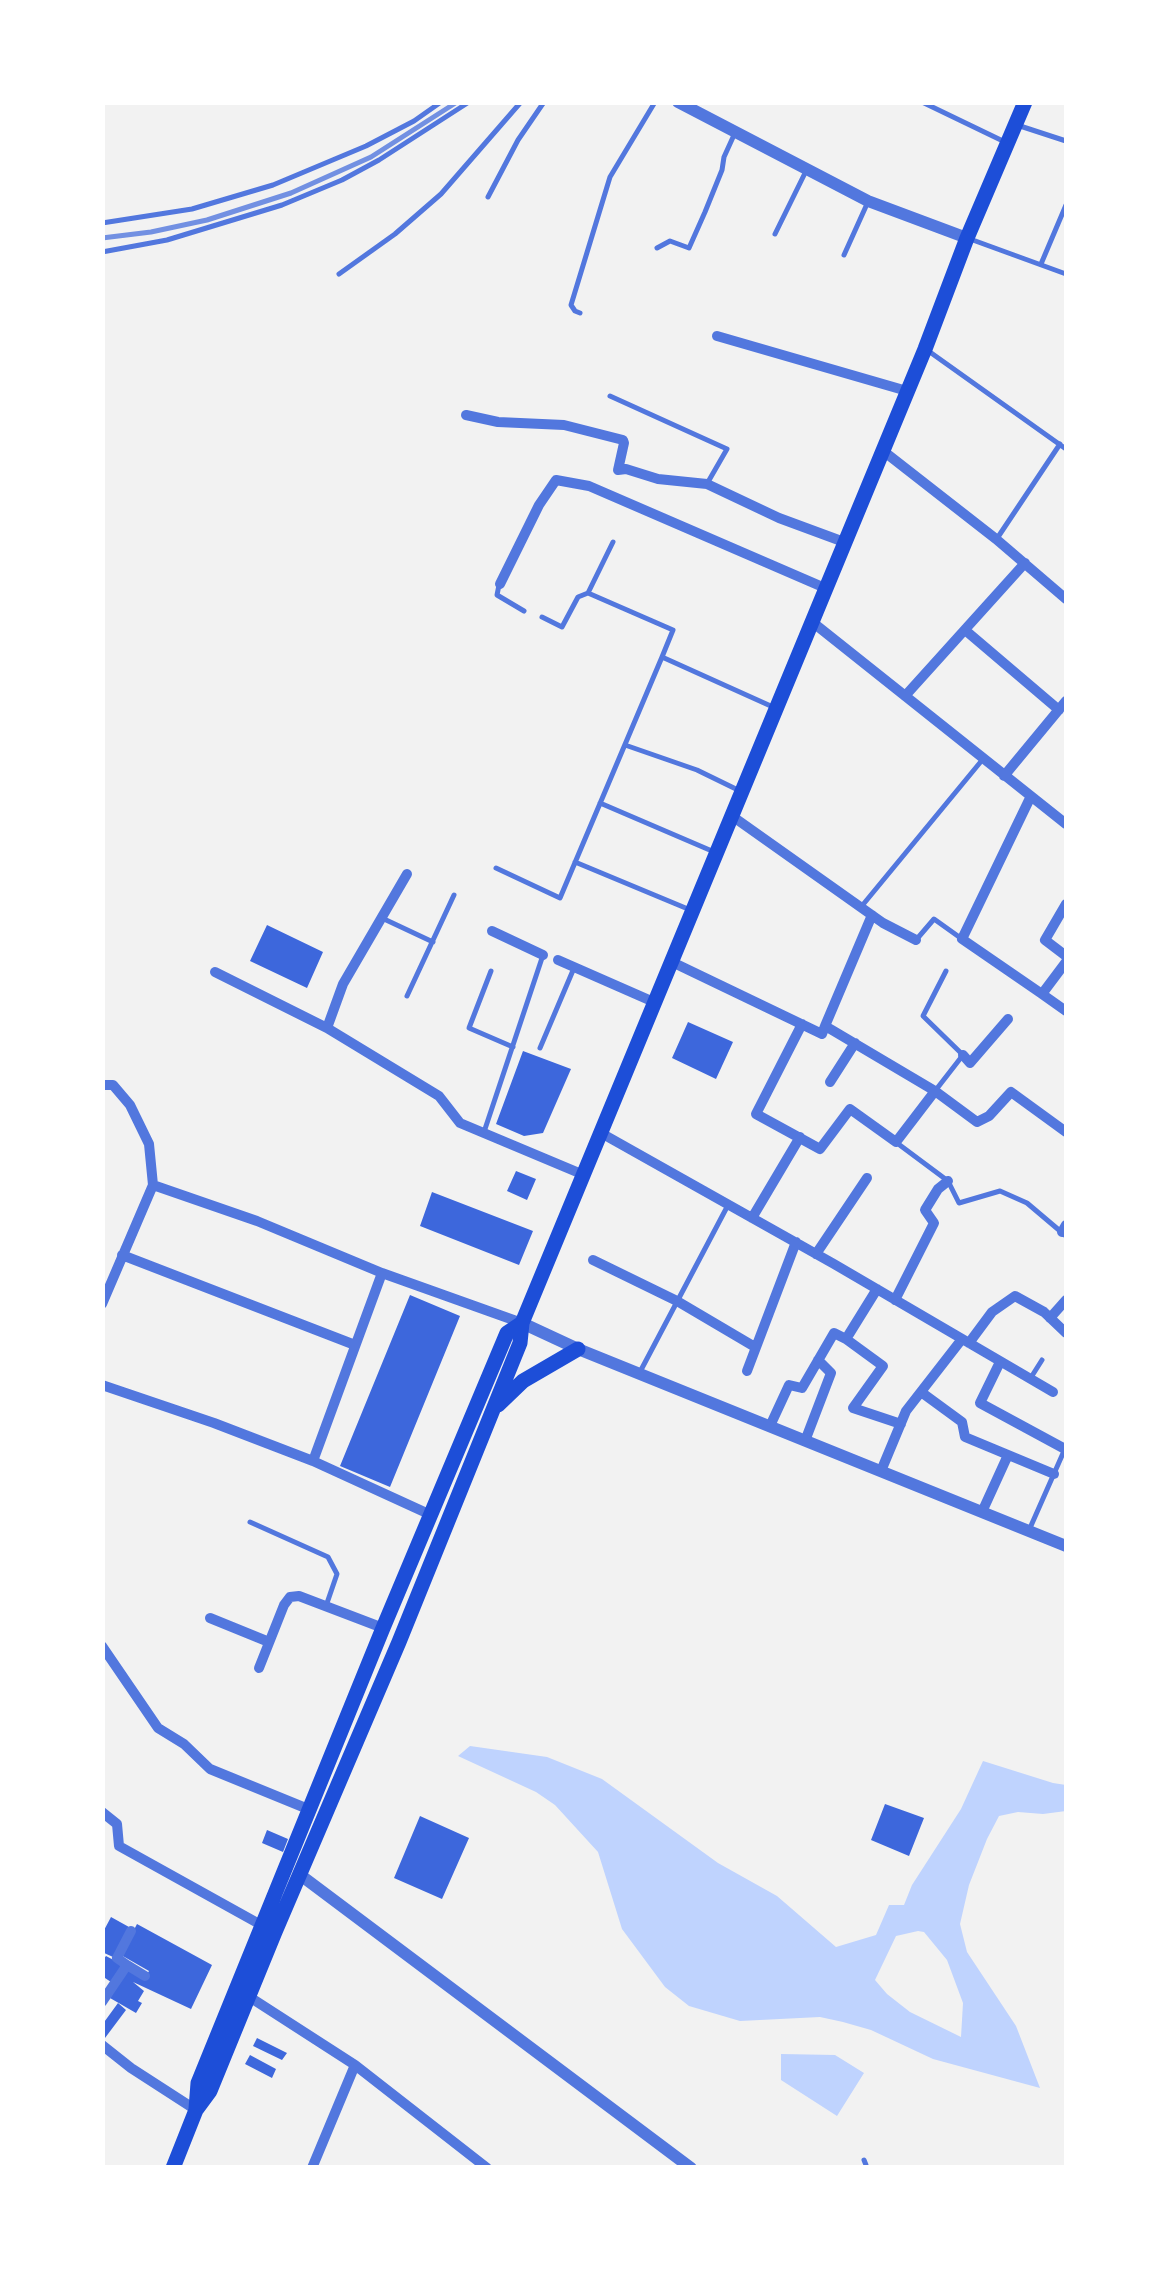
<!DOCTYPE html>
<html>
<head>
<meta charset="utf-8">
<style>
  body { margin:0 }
  #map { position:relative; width:1169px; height:2270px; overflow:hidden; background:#f2f2f2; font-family:"Open Sans",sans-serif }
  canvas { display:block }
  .frame { position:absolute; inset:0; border:105px solid #fff; pointer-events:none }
</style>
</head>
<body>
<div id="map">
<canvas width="1169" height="2270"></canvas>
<div class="frame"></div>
</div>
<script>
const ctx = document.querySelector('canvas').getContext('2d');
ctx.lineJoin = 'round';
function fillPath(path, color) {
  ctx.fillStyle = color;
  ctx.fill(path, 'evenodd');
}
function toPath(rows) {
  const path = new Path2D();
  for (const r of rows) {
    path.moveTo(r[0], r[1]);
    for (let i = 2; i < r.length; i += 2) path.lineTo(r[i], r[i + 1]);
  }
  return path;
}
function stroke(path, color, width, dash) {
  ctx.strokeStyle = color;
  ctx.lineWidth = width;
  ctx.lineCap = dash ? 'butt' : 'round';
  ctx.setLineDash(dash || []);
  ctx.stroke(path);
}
fillPath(toPath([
  [470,1746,547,1757,602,1779,718,1863,777,1896,836,1947,876,1935,889,1905,904,1905,912,1885,961,1809,983,1761,1053,1783,1066,1785,1066,1811,1043,1814,1018,1812,999,1816,987,1839,969,1885,960,1924,967,1952,1016,2026,1040,2088,933,2059,871,2030,843,2022,820,2017,740,2021,689,2006,665,1987,622,1929,598,1852,555,1805,536,1792,458,1756],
  [918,1931,924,1932,947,1960,963,2003,961,2037,910,2012,887,1994,875,1980,896,1936],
  [781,2054,835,2055,864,2073,837,2116,781,2080]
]), '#bfd3fe');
fillPath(toPath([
  [267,925,323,952,307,988,250,961],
  [688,1022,733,1042,716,1079,672,1058],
  [523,1051,571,1069,543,1133,524,1136,496,1124],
  [516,1171,536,1179,527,1200,507,1191],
  [432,1192,533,1231,519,1265,420,1226],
  [410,1295,460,1316,390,1487,340,1466],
  [885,1804,924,1818,909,1856,871,1840],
  [420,1816,469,1838,442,1899,394,1878],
  [267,1830,288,1839,283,1852,262,1843],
  [111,1917,129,1927,113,1957,102,1952,102,1934],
  [137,1924,212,1965,191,2009,133,1982,144,1991,138,2001,142,2003,136,2013,110,1998,128,1969,144,1979,149,1971,121,1955],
  [106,1956,123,1965,111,1982,102,1976,102,1961],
  [118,2003,126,2010,102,2042,102,2025],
  [257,2038,287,2053,282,2060,253,2046],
  [250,2055,276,2069,272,2078,245,2064]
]), '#3d67dc');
stroke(toPath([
  [922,102,1005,142],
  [1017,125,1066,141],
  [488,197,518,140,544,102],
  [102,223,192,209,273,185,366,146,414,121,441,102],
  [775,234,807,169],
  [970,239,1066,274],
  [657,248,670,241,689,248,705,212,722,170,724,157,734,135],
  [102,252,167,240,282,205,342,180,379,160,469,102],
  [844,255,867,204],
  [1041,264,1066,205],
  [339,274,395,234,441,194,521,102],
  [580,313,575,311,571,305,610,177,655,102],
  [927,350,1066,449],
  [610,396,727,449,708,482],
  [998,537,1060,444],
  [613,542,588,593,673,630,662,657,773,707],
  [499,585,497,595,524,611],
  [542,617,562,627,578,597,588,593],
  [625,745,697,770,738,790],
  [600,803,712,851],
  [575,862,688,909],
  [496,868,560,898,662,657],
  [861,907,983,759],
  [384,919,433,942],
  [916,940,934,919,962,939],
  [491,971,469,1028,513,1047],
  [407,996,454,895],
  [540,1048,574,968],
  [935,1091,963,1055,923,1016,946,971],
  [484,1132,542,958],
  [897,1143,948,1181,959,1203,1000,1191,1027,1203,1066,1236],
  [641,1370,727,1207],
  [1030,1379,1042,1360],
  [250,1522,328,1557,337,1574,326,1606],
  [1030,1528,1064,1451],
  [864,2160,866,2165,865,2168]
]), '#5277de', 5);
stroke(toPath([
  [717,336,907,391],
  [466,415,498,422,564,425,623,440,624,443,618,470,626,469,658,479,707,484,779,518,844,542],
  [882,450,996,539,1066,599],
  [500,584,539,505,556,480,589,486,825,588],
  [811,621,1066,824],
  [965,630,1059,710],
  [905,696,1025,563],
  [1004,776,1066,701],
  [1031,796,962,939,1042,994],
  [732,816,883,923,916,940],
  [407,874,343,984,327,1028,439,1096,460,1123,584,1175],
  [1066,904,1045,940,1066,956],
  [492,931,543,955],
  [558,960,656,1003],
  [672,962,822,1034,825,1026,832,1030,935,1091,977,1122,989,1116,1011,1092,1066,1132],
  [1066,962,1042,994,1066,1011],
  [215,972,327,1028],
  [802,1024,756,1114,820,1149,850,1109,896,1142,935,1091],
  [825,1026,872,915],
  [963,1055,970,1063,1008,1019],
  [830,1082,855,1043],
  [102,1085,113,1085,130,1105,149,1144,153,1185,102,1304],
  [601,1133,834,1264,1053,1392],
  [153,1185,257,1221,382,1273],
  [752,1218,800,1137],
  [1062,1232,1066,1225],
  [816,1254,867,1178],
  [122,1255,355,1345],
  [593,1260,677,1301,755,1347],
  [877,1289,846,1339,883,1366,853,1408,901,1424],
  [895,1300,934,1223,925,1210,938,1189,948,1181],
  [1050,1318,1066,1300],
  [969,1343,992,1312,1015,1296,1044,1312,1066,1333],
  [1000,1362,980,1403,1065,1449],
  [747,1371,796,1242],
  [102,1385,214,1423,313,1461,431,1515],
  [921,1392,962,1422,965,1437,1054,1474],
  [770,1426,789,1385,802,1388,834,1333,846,1339],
  [805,1441,831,1373,818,1360],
  [313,1461,382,1273,522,1323],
  [881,1471,906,1411,962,1339],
  [982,1512,1008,1455],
  [210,1618,269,1642],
  [102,1646,158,1728,184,1744,210,1769,308,1809],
  [259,1668,284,1605,290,1597,299,1596,383,1628],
  [102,1812,117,1824,119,1846,263,1926],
  [127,1965,117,1958,131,1931],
  [248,1996,355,2065,487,2168],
  [102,2002,127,1965,145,1976],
  [102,2045,131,2068,196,2110],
  [312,2168,355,2065]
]), '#5277de', 10);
stroke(toPath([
  [678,102,868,201,967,238],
  [522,1323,578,1349,1066,1546],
  [299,1874,691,2168]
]), '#5277de', 12);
stroke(toPath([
  [498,1405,523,1381,578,1349],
  [196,2109,198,2083,383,1628,507,1333,522,1323],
  [173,2168,196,2110,210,2091,275,1932,399,1642,520,1343,522,1323,925,349,967,238,1025,102]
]), '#1d4ed8', 15);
stroke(toPath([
  [102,238,151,232,207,220,291,193,371,157,457,102]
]), '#7290e2', 5);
</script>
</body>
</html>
